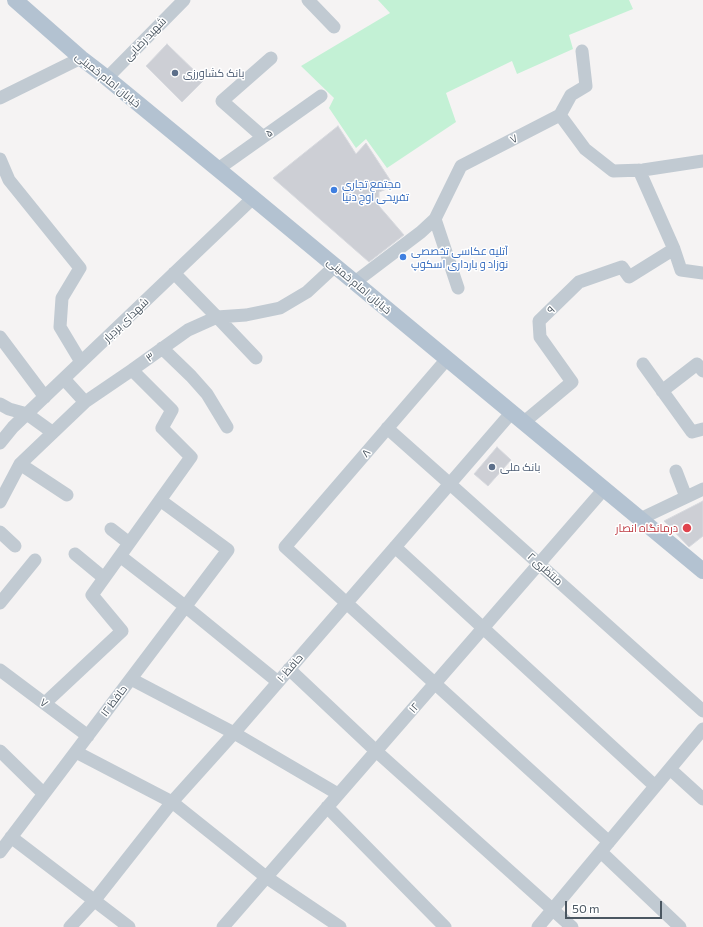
<!DOCTYPE html>
<html>
<head>
<meta charset="utf-8">
<style>
  body { margin:0 }
  #map { position:relative; width:703px; height:927px; overflow:hidden; background:#f5f3f3; font-family:Commissioner,sans-serif }
  canvas { display:block }
  .scale { position:absolute; left:565px; top:901px; width:97px; height:18px; box-sizing:border-box; border:2px solid #4a5661; border-top:0; padding-left:5px; font-size:12px; line-height:14px; white-space:nowrap; color:#4a5661; -webkit-text-stroke:3px #fff; paint-order:stroke }
</style>
</head>
<body>
<div id="map">
<canvas width="703" height="927"></canvas>
<div class="scale">50 m</div>
</div>
<script>
const ctx = document.querySelector('canvas').getContext('2d');
ctx.lineJoin = 'round';
function fillPath(path, color) {
  ctx.fillStyle = color;
  ctx.fill(path, 'evenodd');
}
function toPath(rows) {
  const path = new Path2D();
  for (const r of rows) {
    path.moveTo(r[0], r[1]);
    for (let i = 2; i < r.length; i += 2) path.lineTo(r[i], r[i + 1]);
  }
  return path;
}
function stroke(path, color, width, dash) {
  ctx.strokeStyle = color;
  ctx.lineWidth = width;
  ctx.lineCap = dash ? 'butt' : 'round';
  ctx.setLineDash(dash || []);
  ctx.stroke(path);
}
function drawText(font, color, halo, rows, align = 'center') {
  ctx.font = font + ' Commissioner,Cairo,sans-serif';
  ctx.lineWidth = 3;
  ctx.setLineDash([]);
  ctx.textBaseline = 'middle';
  ctx.strokeStyle = halo;
  ctx.fillStyle = color;
  for (const [text, x, y, turn = 0] of rows) {
    ctx.save();
    ctx.translate(x, y);
    ctx.rotate((+turn || 0) * Math.PI / 180);
    ctx.textAlign = isNaN(turn) ? turn : align;
    if (halo) ctx.strokeText(text, 0, 0);
    ctx.fillText(text, 0, 0);
    ctx.restore();
  }
}
fillPath(toPath([
  [378,0,629,0,633,9,569,35,573,49,517,74,512,61,446,93,456,122,387,168,366,139,356,148,329,108,334,98,301,66,390,13]
]), '#c3f1d5');
const building = toPath([
  [167,44,204,80,182,102,146,66,167,44],
  [338,126,356,154,366,143,394,186,379,192,379,206,404,235,369,262,273,178,338,126],
  [497,447,511,460,488,486,474,474,497,447],
  [703,501,703,536,689,547,664,521,703,501]
]);
fillPath(building, '#cdcfd5');
stroke(building, '#d7d9de', 1);
stroke(toPath([
  [308,0,334,27],
  [107,78,184,0],
  [0,98,81,58],
  [560,115,571,95,586,86,582,51],
  [263,137,222,101,271,58],
  [0,159,9,180,80,268,62,298,60,327,81,362],
  [218,169,321,96],
  [639,170,674,249,681,270,703,273],
  [435,219,458,288],
  [174,273,217,317,256,358],
  [355,282,421,232,435,219,461,166,560,115,585,149,613,171,643,170,703,161],
  [0,337,45,397],
  [162,348,191,376,207,394,227,427],
  [447,359,285,547,609,842],
  [643,364,692,432,703,429],
  [64,379,85,402],
  [662,391,697,364,703,371],
  [0,404,9,409,27,414,52,432],
  [524,422,572,382,540,337,539,321,579,282,622,267,629,277,674,249],
  [387,428,450,484,703,711],
  [0,443,13,427,253,198],
  [20,464,67,495],
  [676,471,686,497],
  [0,502,20,464,85,402,132,370,188,330,217,317,246,315,280,308,307,292,335,266],
  [640,519,703,489],
  [111,529,129,543],
  [0,532,15,546],
  [395,547,655,786],
  [75,554,104,578],
  [120,556,186,607,278,682],
  [0,603,35,560],
  [289,669,376,751,572,927],
  [0,670,88,736],
  [131,679,234,733,338,794],
  [45,703,122,631,92,595,191,457,162,428,172,410,132,370],
  [0,751,44,794],
  [76,752,172,802,266,877,340,927],
  [670,769,703,799],
  [327,807,445,927],
  [11,837,129,927],
  [0,852,228,550,160,500],
  [601,852,680,927],
  [70,927,94,901,172,802,234,733,512,412],
  [223,927,604,489],
  [538,927,703,729]
]), '#c1cad2', 13);
stroke(toPath([
  [15,0,81,58,107,78,253,198,703,571]
]), '#b3c2d1', 16);
for (const [x, y, r, color] of [
  [175,73,4,"#5c6f8a"],
  [334,190,4,"#3f7fe0"],
  [403,257,4,"#3f7fe0"],
  [492,467,4,"#5c6f8a"],
  [687,528,5,"#e0444e"]
]) {
  const dot = new Path2D();
  dot.arc(x, y, r, 0, 2 * Math.PI);
  ctx.fillStyle = color;
  ctx.fill(dot);
  stroke(dot, '#fff', 1.5);
}
drawText('11px', '#4a5661', '#fff', [
  ["شهید رضایی",145,39,-46],
  ["خیابان امام خمینی",108,80,39],
  ["۵",269,133,-35],
  ["۷",514,139,-27],
  ["خیابان امام خمینی",359,286,40],
  ["۹",551,310,-44],
  ["شهدای بردبار",126,320,-44],
  ["۳",150,357,-36],
  ["۸",366,453,-49],
  ["منتظری ۲",545,569,42],
  ["حافظ ۱۰",290,668,-49],
  ["حافظ ۱۲",114,701,-53],
  ["۷",44,703,37],
  ["۱۲",414,708,-49]
]);
drawText('11px', '#4e5e75', '#fff', [
  ["بانک کشاورزی",183,73],
  ["بانک ملی",500,467]
], 'left');
drawText('11px', '#366cbe', '#fff', [
  ["مجتمع تجاری",342,184],
  ["تفریحی اوج دنیا",342,197],
  ["آتلیه عکاسی تخصصی",411,251],
  ["نوزاد و بارداری اسکوپ",411,264]
], 'left');
drawText('11px', '#be3a42', '#fff', [
  ["درمانگاه انصار",678,528]
], 'right');
</script>
</body>
</html>
